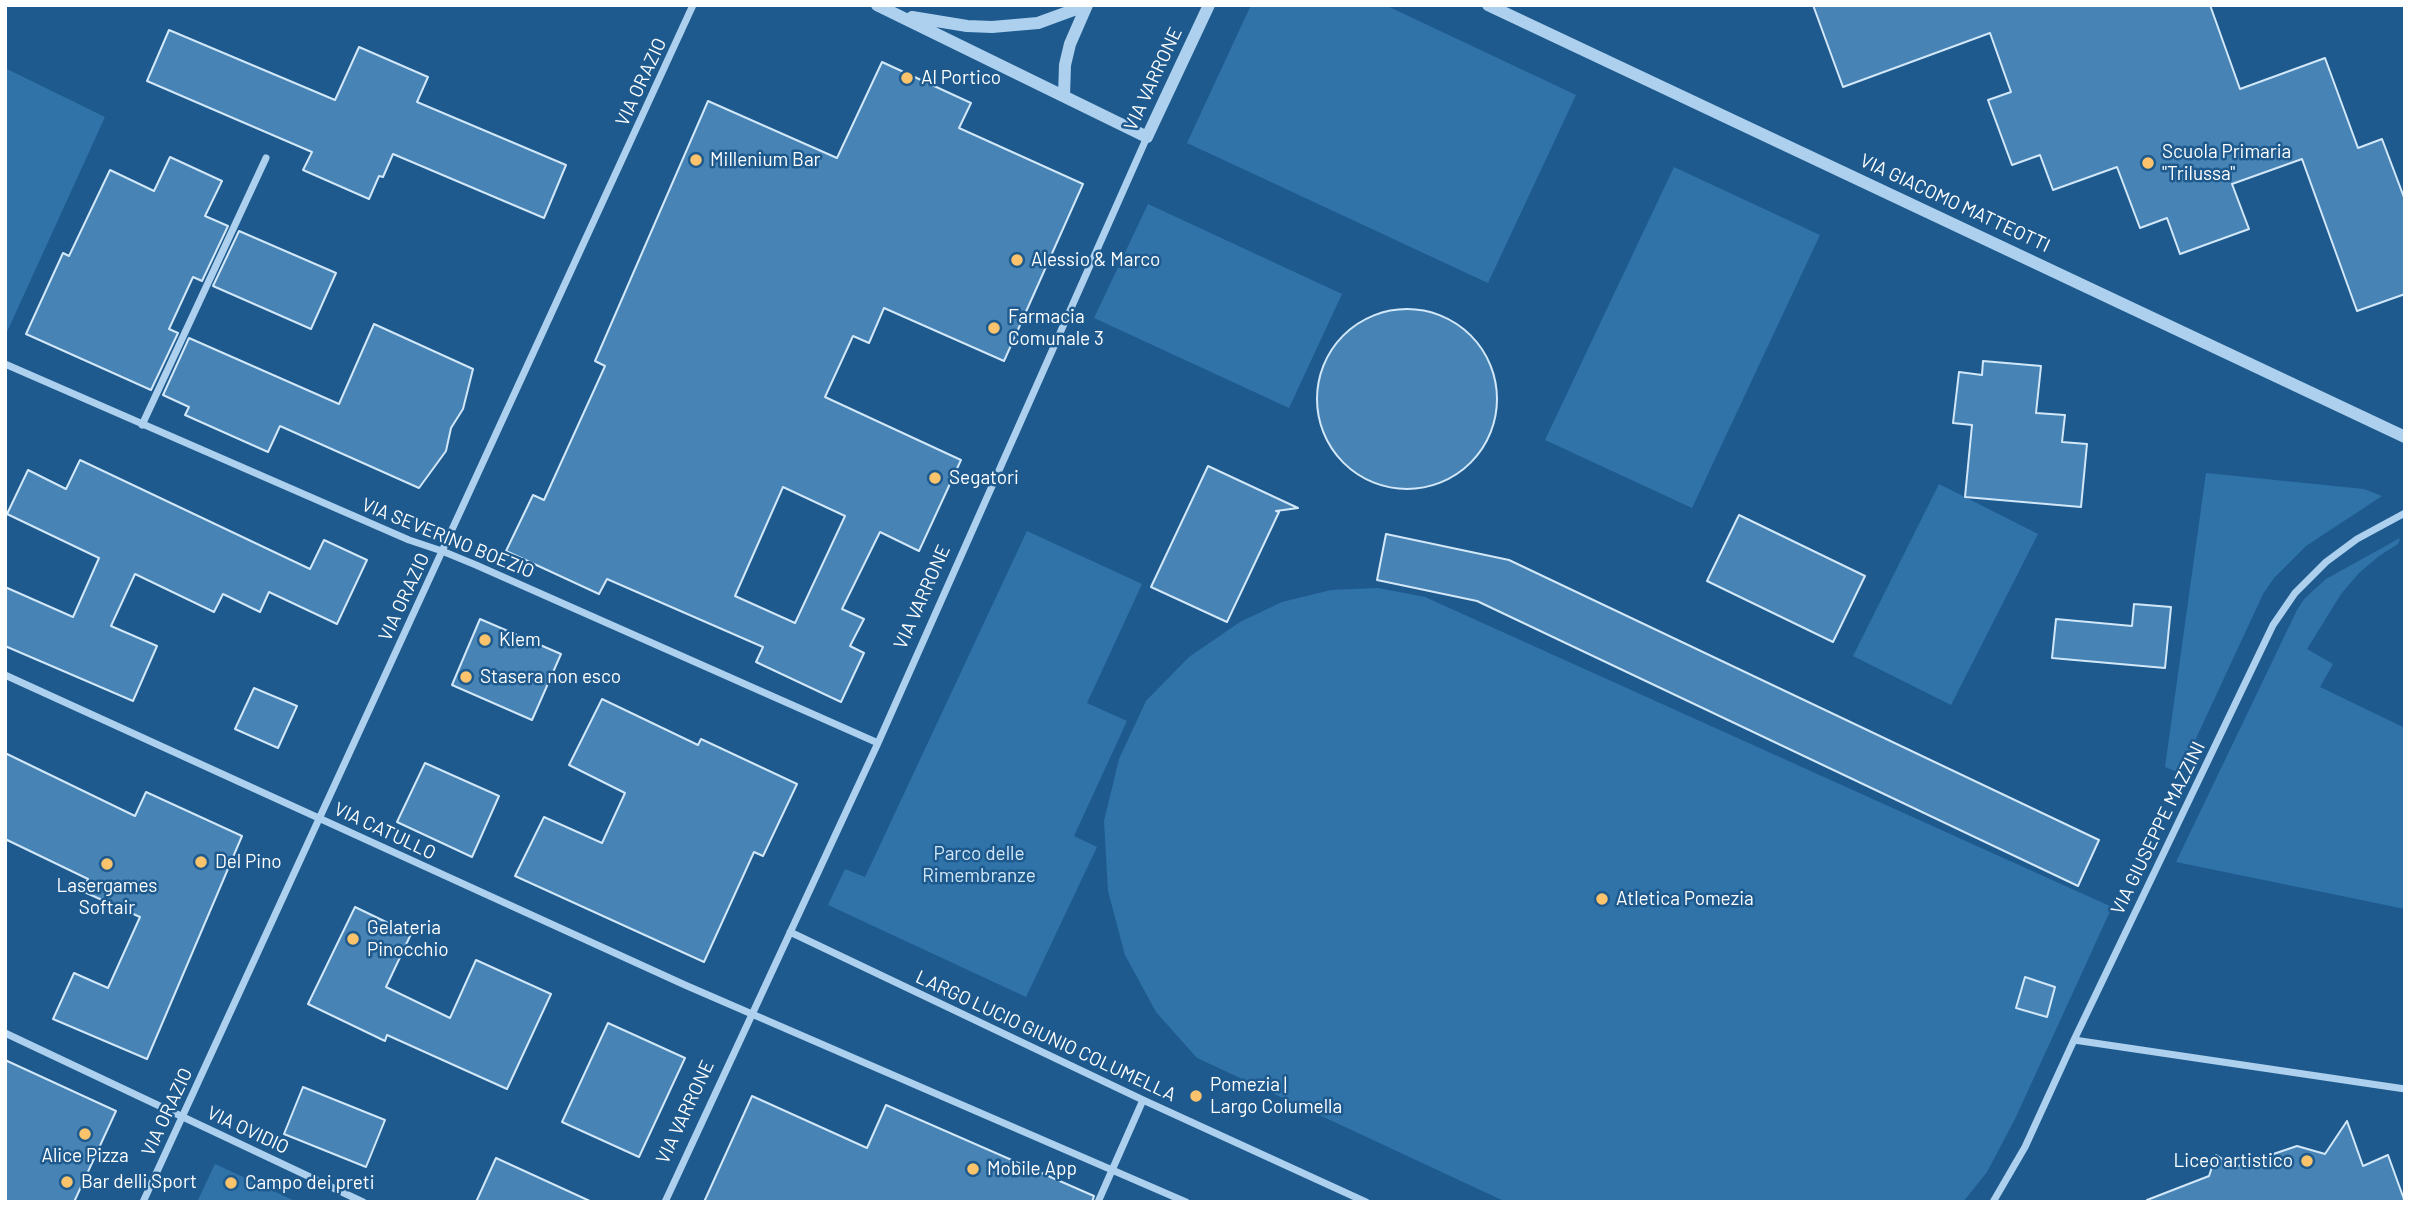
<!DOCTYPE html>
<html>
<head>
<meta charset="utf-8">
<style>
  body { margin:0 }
  #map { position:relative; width:2410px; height:1207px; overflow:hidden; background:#1e5a8e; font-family:Barlow,sans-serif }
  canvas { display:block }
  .frame { position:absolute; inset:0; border:7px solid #fff; pointer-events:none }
</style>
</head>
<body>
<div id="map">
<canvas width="2410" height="1207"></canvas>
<div class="frame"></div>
</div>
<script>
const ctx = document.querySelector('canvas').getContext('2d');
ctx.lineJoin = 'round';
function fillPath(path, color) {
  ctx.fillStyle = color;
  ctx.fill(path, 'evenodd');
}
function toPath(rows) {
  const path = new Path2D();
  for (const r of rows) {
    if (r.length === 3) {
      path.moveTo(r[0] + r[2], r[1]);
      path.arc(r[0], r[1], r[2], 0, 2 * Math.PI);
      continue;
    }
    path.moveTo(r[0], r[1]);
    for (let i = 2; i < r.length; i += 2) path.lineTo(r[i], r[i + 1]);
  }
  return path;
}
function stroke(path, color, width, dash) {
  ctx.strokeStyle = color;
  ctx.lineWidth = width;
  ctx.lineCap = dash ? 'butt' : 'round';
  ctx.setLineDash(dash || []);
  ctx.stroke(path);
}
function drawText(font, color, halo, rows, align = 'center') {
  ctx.font = font + ' Barlow,sans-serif';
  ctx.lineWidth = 5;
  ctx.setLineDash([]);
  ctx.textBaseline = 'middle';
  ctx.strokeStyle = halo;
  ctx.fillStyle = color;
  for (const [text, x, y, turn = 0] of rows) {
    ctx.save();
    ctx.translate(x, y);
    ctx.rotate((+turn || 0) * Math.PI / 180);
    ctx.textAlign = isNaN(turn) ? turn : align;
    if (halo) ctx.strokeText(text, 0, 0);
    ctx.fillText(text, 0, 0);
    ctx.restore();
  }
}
fillPath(toPath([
  [1251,5,1385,5,1576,95,1488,283,1187,143],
  [5,68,105,117,6,334,5,334],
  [1674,167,1820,235,1692,508,1545,440],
  [1148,204,1342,294,1289,408,1094,318],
  [2206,473,2364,489,2382,496,2306,546,2274,578,2263,594,2180,773,2165,767],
  [1939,484,2038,534,1951,705,1853,656],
  [1027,531,1142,584,1087,703,1127,721,1074,836,1097,847,1026,997,828,905,845,869,865,877],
  [2400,538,2398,544,2379,556,2359,573,2341,594,2307,649,2333,664,2320,687,2405,728,2405,909,2176,862,2297,610,2305,598,2326,579],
  [1378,588,1425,597,2112,907,2015,1119,1987,1172,1963,1202,1506,1202,1197,1058,1156,1012,1125,955,1108,891,1104,821,1119,759,1146,701,1189,657,1240,622,1282,602,1331,590],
  [215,1164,297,1202,197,1202]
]), '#2f73a9');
const building = toPath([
  [1813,5,2210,5,2240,89,2325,58,2358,148,2382,139,2405,200,2405,294,2357,311,2302,159,2232,184,2249,229,2180,254,2167,218,2140,228,2117,167,2053,190,2040,155,2012,165,1988,100,2011,92,1990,33,1843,87,1813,5],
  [169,30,335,100,359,47,428,77,417,102,566,165,544,218,393,154,383,177,379,176,369,199,303,170,312,152,147,81,169,30],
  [882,62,971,103,959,128,1083,184,1004,361,884,308,869,343,853,336,825,397,961,460,919,551,880,532,842,609,864,619,850,646,864,653,841,702,756,662,763,647,607,579,599,594,506,551,533,495,544,500,605,366,595,361,708,101,837,158,882,62],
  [783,487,845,516,795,623,735,596,783,487],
  [170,157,222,181,205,216,228,226,202,281,193,277,169,329,178,333,151,390,26,334,63,253,69,256,110,170,154,191,170,157],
  [239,231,336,273,311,329,213,286,239,231],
  [1407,399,90],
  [374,324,473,369,463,409,451,428,446,451,419,488,280,426,268,452,185,415,189,407,163,395,189,338,339,404,374,324],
  [1983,361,2041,366,2036,413,2065,415,2062,442,2087,444,2081,507,1965,497,1972,425,1953,423,1959,372,1982,375,1983,361],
  [80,460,310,569,324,540,367,560,337,624,269,592,260,612,223,594,214,612,135,574,111,626,157,646,133,701,5,646,5,587,73,617,99,558,7,514,28,470,66,489,80,460],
  [1208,466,1298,508,1276,511,1279,512,1227,622,1151,587,1208,466],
  [1739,515,1865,576,1833,642,1707,581,1739,515],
  [1386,534,1509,560,2099,840,2078,886,1477,601,1377,580,1386,534],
  [2134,604,2171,607,2165,668,2052,658,2056,619,2132,626,2134,604],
  [480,619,561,654,532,720,452,685,480,619],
  [254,688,297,706,278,748,235,729,254,688],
  [602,699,698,745,701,739,797,784,763,856,754,852,704,962,515,876,544,817,602,843,625,793,569,765,602,699],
  [5,753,135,816,146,792,242,836,147,1059,53,1019,74,973,108,988,140,917,82,891,88,879,5,839,5,753],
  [425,763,499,796,472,857,397,822,425,763],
  [355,907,411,934,386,987,450,1018,476,960,551,994,507,1089,387,1035,385,1041,308,1004,355,907],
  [2025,977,2055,987,2047,1017,2016,1008,2025,977],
  [608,1023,685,1058,639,1157,562,1122,608,1023],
  [5,1060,116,1111,74,1202,5,1202,5,1060],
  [303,1087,385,1120,366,1167,284,1134,303,1087],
  [752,1096,867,1148,886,1105,1094,1196,1092,1202,704,1202,752,1096],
  [2347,1121,2363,1166,2388,1155,2405,1202,2148,1202,2147,1200,2209,1176,2216,1155,2235,1167,2297,1146,2325,1154,2347,1121],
  [496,1158,592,1202,476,1202,496,1158]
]);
fillPath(building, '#4784b5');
stroke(building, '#d2e8f9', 2);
stroke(toPath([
  [5,364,409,540,442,551,476,565,878,743],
  [142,425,266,158],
  [5,675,685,985,1186,1202],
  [790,932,1143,1100,1366,1202],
  [5,1033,363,1202],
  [2074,1040,2405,1089],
  [143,1202,693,5],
  [665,1202,878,743,1147,137],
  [1098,1202,1143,1100],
  [1993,1202,2025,1147,2074,1040,2273,625,2295,593,2326,562,2357,539,2405,513]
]), '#acd0ed', 7);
stroke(toPath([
  [877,5,1147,137,1209,5],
  [1488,5,2405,437],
  [912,17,967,26,992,27,1038,23,1087,5],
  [1064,96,1065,65,1070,44,1087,5]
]), '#acd0ed', 12);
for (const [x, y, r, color] of [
  [907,78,7,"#fbc36b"],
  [696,160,7,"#fbc36b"],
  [2148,163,7,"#fbc36b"],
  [1017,260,7,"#fbc36b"],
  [994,328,7,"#fbc36b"],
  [935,478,7,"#fbc36b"],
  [485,640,7,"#fbc36b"],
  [466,677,7,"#fbc36b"],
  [201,862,7,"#fbc36b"],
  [107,864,7,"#fbc36b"],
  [1602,899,7,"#fbc36b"],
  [353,939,7,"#fbc36b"],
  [1196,1096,7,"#fbc36b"],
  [85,1134,7,"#fbc36b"],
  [2307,1161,7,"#fbc36b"],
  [973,1169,7,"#fbc36b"],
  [67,1182,7,"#fbc36b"],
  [231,1183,7,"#fbc36b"]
]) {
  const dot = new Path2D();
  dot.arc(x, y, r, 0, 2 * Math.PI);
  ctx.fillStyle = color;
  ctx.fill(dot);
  stroke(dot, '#1e5a8e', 2.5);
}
drawText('19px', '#fff', '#1e5a8e', [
  ["Al Portico",921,78],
  ["Scuola Primaria",2162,152],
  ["\"Trilussa\"",2162,174],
  ["Millenium Bar",710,160],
  ["Alessio & Marco",1031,260],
  ["Farmacia",1008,317],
  ["Comunale 3",1008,339],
  ["Segatori",949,478],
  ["Klem",499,640],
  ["Stasera non esco",480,677],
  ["Del Pino",215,862],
  ["Lasergames",107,886,"center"],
  ["Softair",107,908,"center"],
  ["Atletica Pomezia",1616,899],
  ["Gelateria",367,928],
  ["Pinocchio",367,950],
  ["Pomezia |",1210,1085],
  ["Largo Columella",1210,1107],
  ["Alice Pizza",85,1156,"center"],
  ["Liceo artistico",2293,1161,"right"],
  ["Mobile App",987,1169],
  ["Bar delli Sport",81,1182],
  ["Campo dei preti",245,1183]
], 'left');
drawText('19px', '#fff', '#1e5a8e', [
  ["VIA VARRONE",1153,79,-65],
  ["VIA ORAZIO",641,82,-65],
  ["VIA GIACOMO MATTEOTTI",1955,203,25],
  ["VIA SEVERINO BOEZIO",448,538,22],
  ["VIA ORAZIO",404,597,-65],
  ["VIA VARRONE",922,597,-66],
  ["VIA GIUSEPPE MAZZINI",2158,828,-64],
  ["VIA CATULLO",385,831,25],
  ["LARGO LUCIO GIUNIO COLUMELLA",1046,1036,25],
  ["VIA ORAZIO",167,1112,-65],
  ["VIA VARRONE",685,1112,-65],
  ["VIA OVIDIO",248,1130,25]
]);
drawText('19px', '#d2e8f9', '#1e5a8e', [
  ["Parco delle",979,854],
  ["Rimembranze",979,876]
]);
</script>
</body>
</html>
